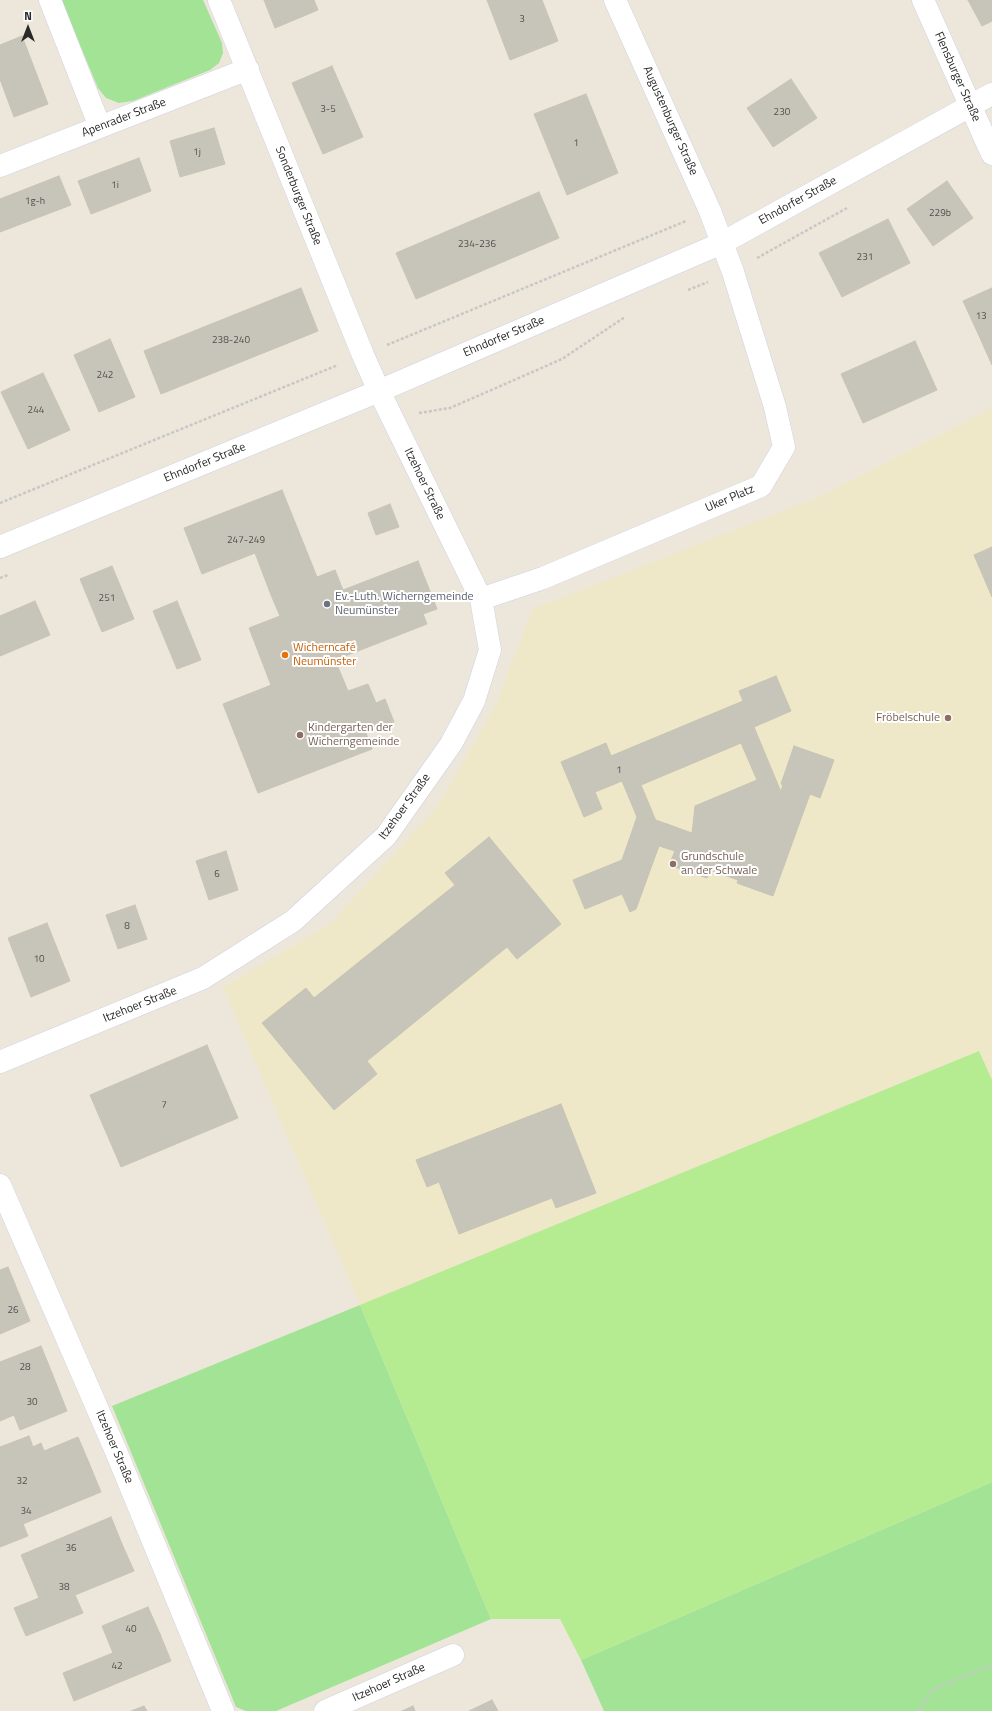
<!DOCTYPE html>
<html>
<head>
<meta charset="utf-8">
<style>
  body { margin:0 }
  #map { position:relative; width:992px; height:1711px; overflow:hidden; background:#ece7da; font-family:"Titillium Web",sans-serif }
  canvas { display:block }
  .north { position:absolute; left:8px; top:8px; width:40px; height:40px; -webkit-text-stroke:3px #fff; paint-order:stroke; rotate:0deg; font-size:11px; font-weight:700; line-height:16px; text-align:center; color:#292929 }
  .north::after { content:''; display:block; margin:auto; width:14px; height:18px; background:#292929; clip-path:polygon(50% 0,100% 100%,50% 72%,0 100%) }
</style>
</head>
<body>
<div id="map">
<canvas width="992" height="1711"></canvas>
<div class="north">N</div>
</div>
<script>
const ctx = document.querySelector('canvas').getContext('2d');
ctx.lineJoin = 'round';
function fillPath(path, color) {
  ctx.fillStyle = color;
  ctx.fill(path, 'evenodd');
}
function toPath(rows) {
  const path = new Path2D();
  for (const r of rows) {
    path.moveTo(r[0], r[1]);
    for (let i = 2; i < r.length; i += 2) path.lineTo(r[i], r[i + 1]);
  }
  return path;
}
function stroke(path, color, width, dash) {
  ctx.strokeStyle = color;
  ctx.lineWidth = width;
  ctx.lineCap = dash ? 'butt' : 'round';
  ctx.setLineDash(dash || []);
  ctx.stroke(path);
}
function drawText(font, color, halo, rows, align = 'center') {
  ctx.font = font + ' "Titillium Web",sans-serif';
  ctx.lineWidth = 4;
  ctx.setLineDash([]);
  ctx.textBaseline = 'middle';
  ctx.strokeStyle = halo;
  ctx.fillStyle = color;
  for (const [text, x, y, turn = 0] of rows) {
    ctx.save();
    ctx.translate(x, y);
    ctx.rotate((+turn || 0) * Math.PI / 180);
    ctx.textAlign = isNaN(turn) ? turn : align;
    if (halo) ctx.strokeText(text, 0, 0);
    ctx.fillText(text, 0, 0);
    ctx.restore();
  }
}
fillPath(toPath([
  [992,408,992,1080,979,1051,360,1305,223,987,330,924,439,804,497,703,532,609,816,498]
]), '#eee8c9');
fillPath(toPath([
  [61,0,203,0,222,43,223,53,219,63,210,70,133,101,119,103,106,98,98,88],
  [360,1305,491,1619,276,1711,246,1711,236,1707,112,1406],
  [992,1482,992,1711,604,1711,581,1660]
]), '#a2e396');
fillPath(toPath([
  [979,1051,992,1080,992,1482,581,1660,560,1619,491,1619,360,1305]
]), '#b5eb91');
const building = toPath([
  [264,0,314,0,318,10,275,28,264,0],
  [487,0,542,0,558,41,510,60,487,0],
  [968,0,992,0,992,21,982,26,968,0],
  [22,36,48,104,14,117,0,79,0,45,22,36],
  [332,66,363,137,323,154,292,83,332,66],
  [791,79,817,118,773,147,747,108,791,79],
  [586,94,618,173,567,195,534,114,586,94],
  [214,128,225,164,180,177,170,141,214,128],
  [139,158,151,191,91,214,78,181,139,158],
  [59,176,71,205,0,232,0,199,59,176],
  [947,181,973,218,933,246,907,209,947,181],
  [539,192,559,238,416,299,396,253,539,192],
  [888,219,910,263,842,297,819,253,888,219],
  [301,288,318,331,161,394,144,351,301,288],
  [992,288,992,333,980,338,963,301,992,288],
  [992,333,992,365,980,338,992,333],
  [110,339,135,397,99,412,74,355,110,339],
  [915,341,937,390,863,423,841,374,915,341],
  [43,373,70,430,28,449,1,392,43,373],
  [282,490,317,577,271,595,255,553,202,574,184,528,282,490],
  [390,504,399,527,376,535,368,513,390,504],
  [992,547,992,597,974,555,992,547],
  [418,561,437,609,423,614,427,624,271,685,249,628,280,616,271,595,335,570,343,590,418,561],
  [112,566,134,619,102,632,80,579,112,566],
  [35,601,50,635,0,656,0,616,35,601],
  [177,601,201,660,177,669,153,611,177,601],
  [335,660,348,691,368,684,376,703,385,699,394,722,366,733,372,749,258,793,223,704,335,660],
  [776,676,791,711,754,727,781,792,774,811,764,808,747,853,692,834,695,806,757,780,741,743,641,785,656,821,638,814,637,817,622,781,595,792,602,809,584,817,561,762,606,743,611,756,743,701,739,691,776,676],
  [794,746,834,760,820,798,810,794,773,896,737,883,764,808,774,811,783,785,781,784,794,746],
  [638,814,667,824,636,909,630,912,622,894,585,909,573,880,622,860,638,814],
  [667,824,747,853,738,880,710,870,707,878,669,865,675,851,659,846,667,824],
  [489,837,561,924,517,959,507,947,367,1061,377,1074,334,1110,262,1023,306,988,314,998,455,885,445,873,489,837],
  [226,851,238,890,209,900,196,861,226,851],
  [135,905,147,939,118,949,106,915,135,905],
  [47,923,70,981,31,997,8,938,47,923],
  [207,1045,238,1118,121,1167,90,1095,207,1045],
  [561,1104,596,1193,556,1208,552,1198,459,1234,439,1182,427,1187,416,1160,561,1104],
  [8,1267,19,1294,0,1302,0,1270,8,1267],
  [19,1294,30,1321,0,1334,0,1302,19,1294],
  [41,1346,52,1373,0,1395,0,1362,41,1346],
  [52,1373,67,1411,20,1430,14,1415,0,1421,0,1395,52,1373],
  [29,1436,33,1447,41,1443,44,1451,78,1437,89,1463,0,1500,0,1447,29,1436],
  [89,1463,101,1492,23,1524,28,1536,0,1547,0,1500,89,1463],
  [111,1517,122,1544,32,1581,21,1555,111,1517],
  [122,1544,134,1571,75,1595,83,1613,26,1636,14,1608,39,1598,32,1581,122,1544],
  [148,1607,160,1634,113,1653,102,1626,148,1607],
  [160,1634,171,1661,74,1701,63,1673,160,1634],
  [492,1700,498,1711,469,1711,492,1700],
  [144,1706,147,1711,131,1711,144,1706],
  [413,1706,415,1711,402,1711,413,1706]
]);
fillPath(building, '#c7c4ba');
stroke(building, '#c7c4b4', 1);
const minor = toPath([
  [50,0,100,127],
  [923,0,992,154],
  [0,166,248,69],
  [0,547,379,391,722,243,992,94],
  [481,599,543,578,761,486,784,447,775,407,733,272,710,211,615,0],
  [0,1062,203,978,293,921,386,836,451,744,474,701,490,650,481,599,379,391,363,355,219,0],
  [0,1185,115,1449,223,1711],
  [325,1711,453,1655]
]);
stroke(minor, '#d0d0e2', 23);
stroke(toPath([
  [757,258,847,208],
  [688,290,708,282],
  [387,345,686,221],
  [419,413,450,408,562,359,625,317],
  [0,503,338,365],
  [0,578,8,575],
  [918,1711,934,1689,992,1665]
]), '#c7c7c7', 2.5, [3, 2]);
stroke(minor, '#fff', 22);
for (const [x, y, r, color] of [
  [327,604,4,"#6b7280"],
  [285,655,4,"#e8710a"],
  [948,718,4,"#8d6e63"],
  [300,735,4,"#8d6e63"],
  [673,864,4,"#8d6e63"]
]) {
  const dot = new Path2D();
  dot.arc(x, y, r, 0, 2 * Math.PI);
  ctx.fillStyle = color;
  ctx.fill(dot);
  stroke(dot, '#fff', 1.5);
}
drawText('10px', '#50504d', null, [
  ["3",522,20],
  ["3-5",328,110],
  ["230",782,113],
  ["1",576,144],
  ["1j",197,153],
  ["1i",115,186],
  ["1g-h",35,202],
  ["229b",940,214],
  ["234-236",477,245],
  ["231",865,258],
  ["13",981,317],
  ["238-240",231,341],
  ["242",105,376],
  ["244",36,411],
  ["247-249",246,541],
  ["251",107,599],
  ["1",619,771],
  ["6",217,875],
  ["8",127,927],
  ["10",39,960],
  ["7",164,1106],
  ["26",13,1311],
  ["28",25,1368],
  ["30",32,1403],
  ["32",22,1482],
  ["34",26,1512],
  ["36",71,1549],
  ["38",64,1588],
  ["40",131,1630],
  ["42",117,1667]
]);
drawText('12px', '#292929', '#fff', [
  ["Flensburger Straße",957,77,66],
  ["Apenrader Straße",124,118,-21],
  ["Augustenburger Straße",670,121,66],
  ["Sonderburger Straße",298,196,68],
  ["Ehndorfer Straße",798,201,-29],
  ["Ehndorfer Straße",504,337,-23],
  ["Ehndorfer Straße",205,463,-22],
  ["Itzehoer Straße",424,484,64],
  ["Uker Platz",730,499,-23],
  ["Itzehoer Straße",405,807,-54],
  ["Itzehoer Straße",140,1005,-22],
  ["Itzehoer Straße",114,1447,67],
  ["Itzehoer Straße",389,1683,-24]
]);
drawText('12px', '#5b616d', '#fff', [
  ["Ev.-Luth. Wicherngemeinde",335,597],
  ["Neumünster",335,611]
], 'left');
drawText('12px', '#c56008', '#fff', [
  ["Wicherncafé",293,648],
  ["Neumünster",293,662]
], 'left');
drawText('12px', '#785e54', '#fff', [
  ["Fröbelschule",940,718,"right"],
  ["Kindergarten der",308,728],
  ["Wicherngemeinde",308,742],
  ["Grundschule",681,857],
  ["an der Schwale",681,871]
], 'left');
</script>
</body>
</html>
